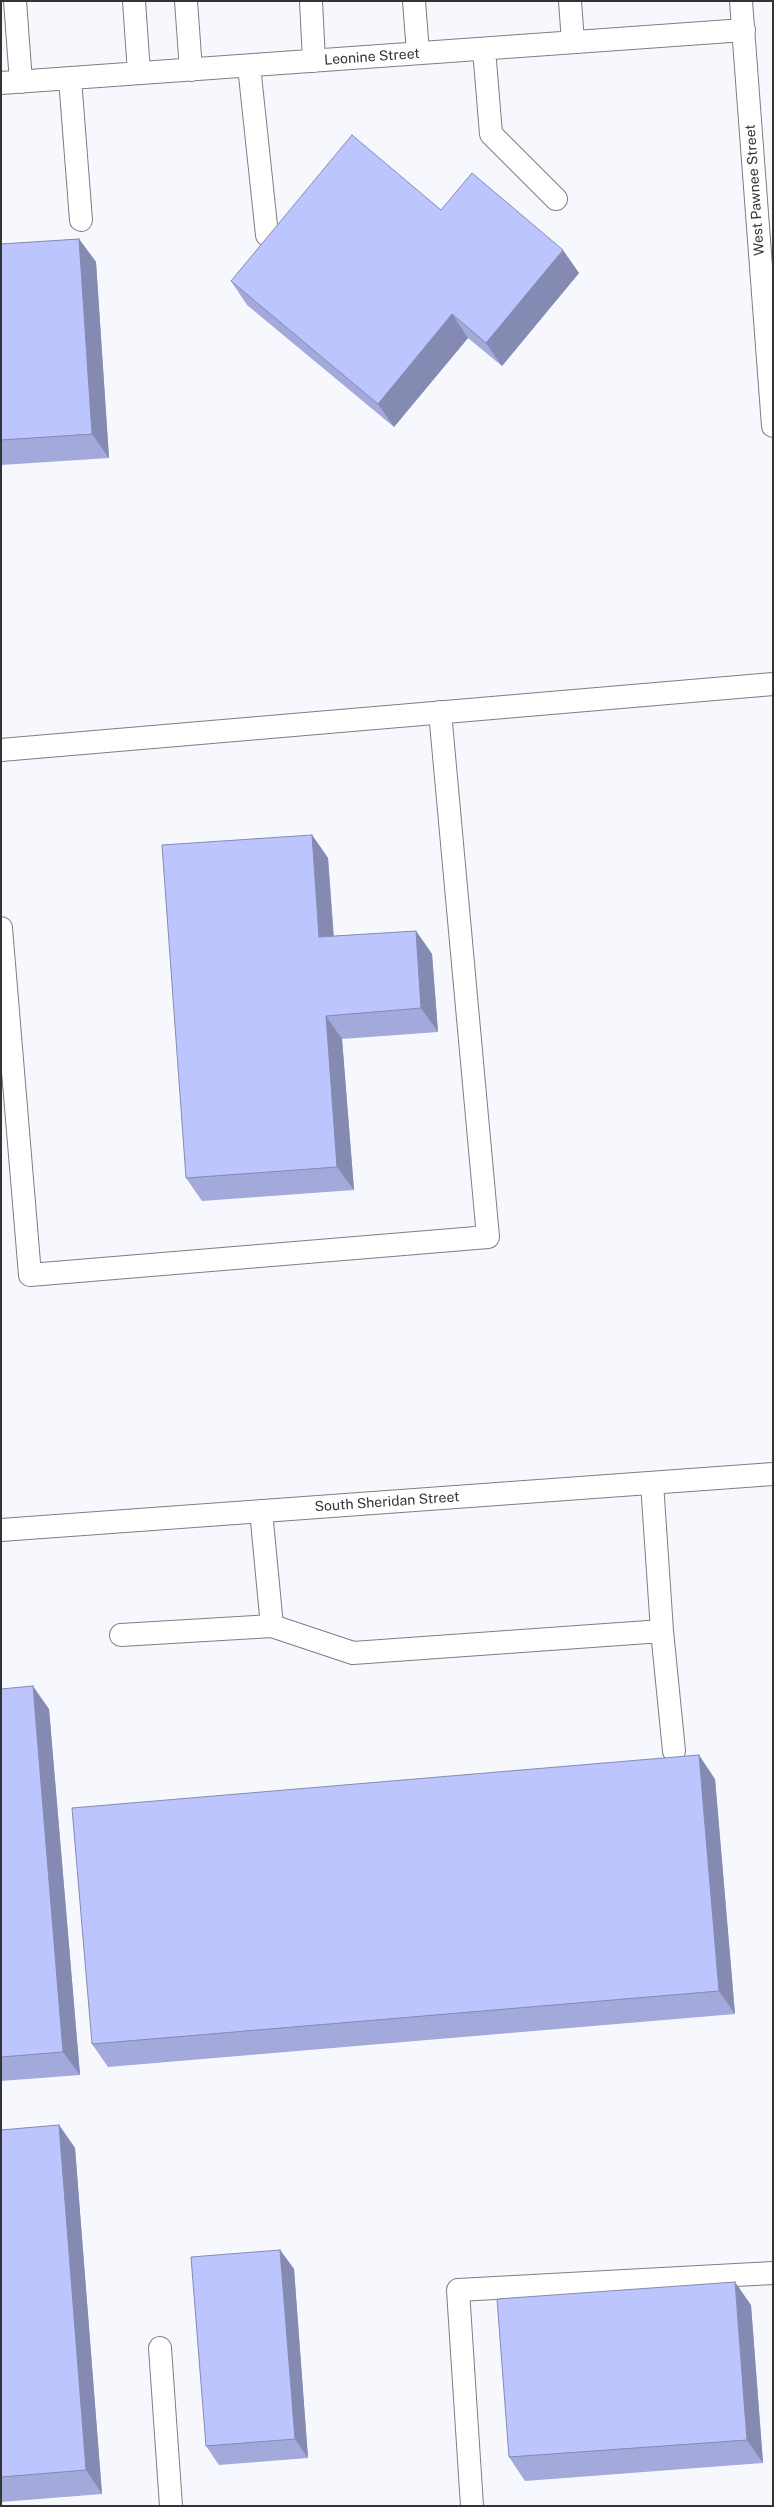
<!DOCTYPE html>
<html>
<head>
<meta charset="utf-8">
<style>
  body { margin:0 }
  #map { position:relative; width:774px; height:2507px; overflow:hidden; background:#f7f8fe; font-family:"Public Sans",sans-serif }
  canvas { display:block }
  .frame { position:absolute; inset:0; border:2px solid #333436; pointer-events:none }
</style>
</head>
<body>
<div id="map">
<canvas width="774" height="2507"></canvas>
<div class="frame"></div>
</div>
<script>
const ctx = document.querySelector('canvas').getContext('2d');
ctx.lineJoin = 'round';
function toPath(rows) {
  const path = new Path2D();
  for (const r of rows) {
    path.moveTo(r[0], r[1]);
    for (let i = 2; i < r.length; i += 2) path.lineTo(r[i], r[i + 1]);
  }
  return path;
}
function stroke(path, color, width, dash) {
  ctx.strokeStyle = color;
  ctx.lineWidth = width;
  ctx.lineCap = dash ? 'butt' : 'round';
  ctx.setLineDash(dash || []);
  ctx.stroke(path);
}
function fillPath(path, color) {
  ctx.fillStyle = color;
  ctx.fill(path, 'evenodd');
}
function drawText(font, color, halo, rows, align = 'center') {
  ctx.font = font + ' "Public Sans",sans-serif';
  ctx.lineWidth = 4;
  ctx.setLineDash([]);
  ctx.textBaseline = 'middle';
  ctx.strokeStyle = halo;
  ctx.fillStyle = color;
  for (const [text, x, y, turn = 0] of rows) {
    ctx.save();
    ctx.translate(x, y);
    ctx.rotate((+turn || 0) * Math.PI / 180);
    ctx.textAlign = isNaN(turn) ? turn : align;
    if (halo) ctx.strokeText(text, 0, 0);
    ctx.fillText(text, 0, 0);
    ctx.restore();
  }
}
const minor = toPath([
  [15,1,21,82],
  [134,1,139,73],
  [186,1,191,70],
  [311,1,314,61],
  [414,1,418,53],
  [570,1,573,42],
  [484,49,491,134,556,199],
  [249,66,267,235],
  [70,79,81,220],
  [1,83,744,30],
  [1,750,773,684],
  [1,928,30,1275,488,1237,440,712],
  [652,1483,662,1631,674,1751],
  [261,1511,272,1626,353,1653,662,1631],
  [1,1530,773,1474],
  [121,1635,272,1626],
  [160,2348,171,2506],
  [472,2506,458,2290,773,2273]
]);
const major = toPath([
  [741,1,773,426]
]);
stroke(minor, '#7e7e83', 24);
stroke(major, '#7e7e83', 24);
stroke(minor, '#fff', 22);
stroke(major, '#fff', 22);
fillPath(toPath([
  [441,210,579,273,502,366,468,338,394,427,247,305,231,281],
  [79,239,96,262,109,458,1,465,1,244],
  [312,835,328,858,334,936,416,931,432,954,438,1032,342,1039,354,1190,202,1201,186,1178],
  [1,1689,49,1709,80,2075,1,2081],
  [715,1779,735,2014,108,2067,92,2044],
  [59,2125,75,2148,102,2494,1,2502,1,2130],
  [280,2250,294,2269,308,2458,219,2465,206,2446],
  [751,2305,763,2463,525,2481,509,2457]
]), '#a3a9da');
fillPath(toPath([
  [79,239,96,262,109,458,92,434],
  [563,250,579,273,502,366,486,343],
  [452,314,468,338,394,427,378,404],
  [312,835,328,858,335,960,319,937],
  [416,931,432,954,438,1032,421,1008],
  [326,1016,342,1039,354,1190,337,1167],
  [33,1686,49,1709,80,2075,63,2052],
  [699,1755,715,1779,735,2014,719,1991],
  [59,2125,75,2148,102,2494,86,2470],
  [280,2250,294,2269,308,2458,295,2439],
  [735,2282,751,2305,763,2463,747,2440]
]), '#848ab2');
const building = toPath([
  [352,135,441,210,472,173,563,250,486,343,452,314,378,404,231,281,352,135],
  [79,239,92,434,1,440,1,244,79,239],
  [312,835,319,937,416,931,421,1008,326,1016,337,1167,186,1178,162,845,312,835],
  [33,1686,63,2052,1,2057,1,1689,33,1686],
  [699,1755,719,1991,92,2044,72,1808,699,1755],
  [59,2125,86,2470,1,2477,1,2130,59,2125],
  [280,2250,295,2439,206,2446,191,2257,280,2250],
  [735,2282,747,2440,509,2457,497,2299,735,2282]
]);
fillPath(building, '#bdc5fe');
stroke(building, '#848ab2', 1);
drawText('14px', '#333436', '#fff', [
  ["Leonine Street",372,57,-4],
  ["West Pawnee Street",755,190,-94],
  ["South Sheridan Street",387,1502,-4]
]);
</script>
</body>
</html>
